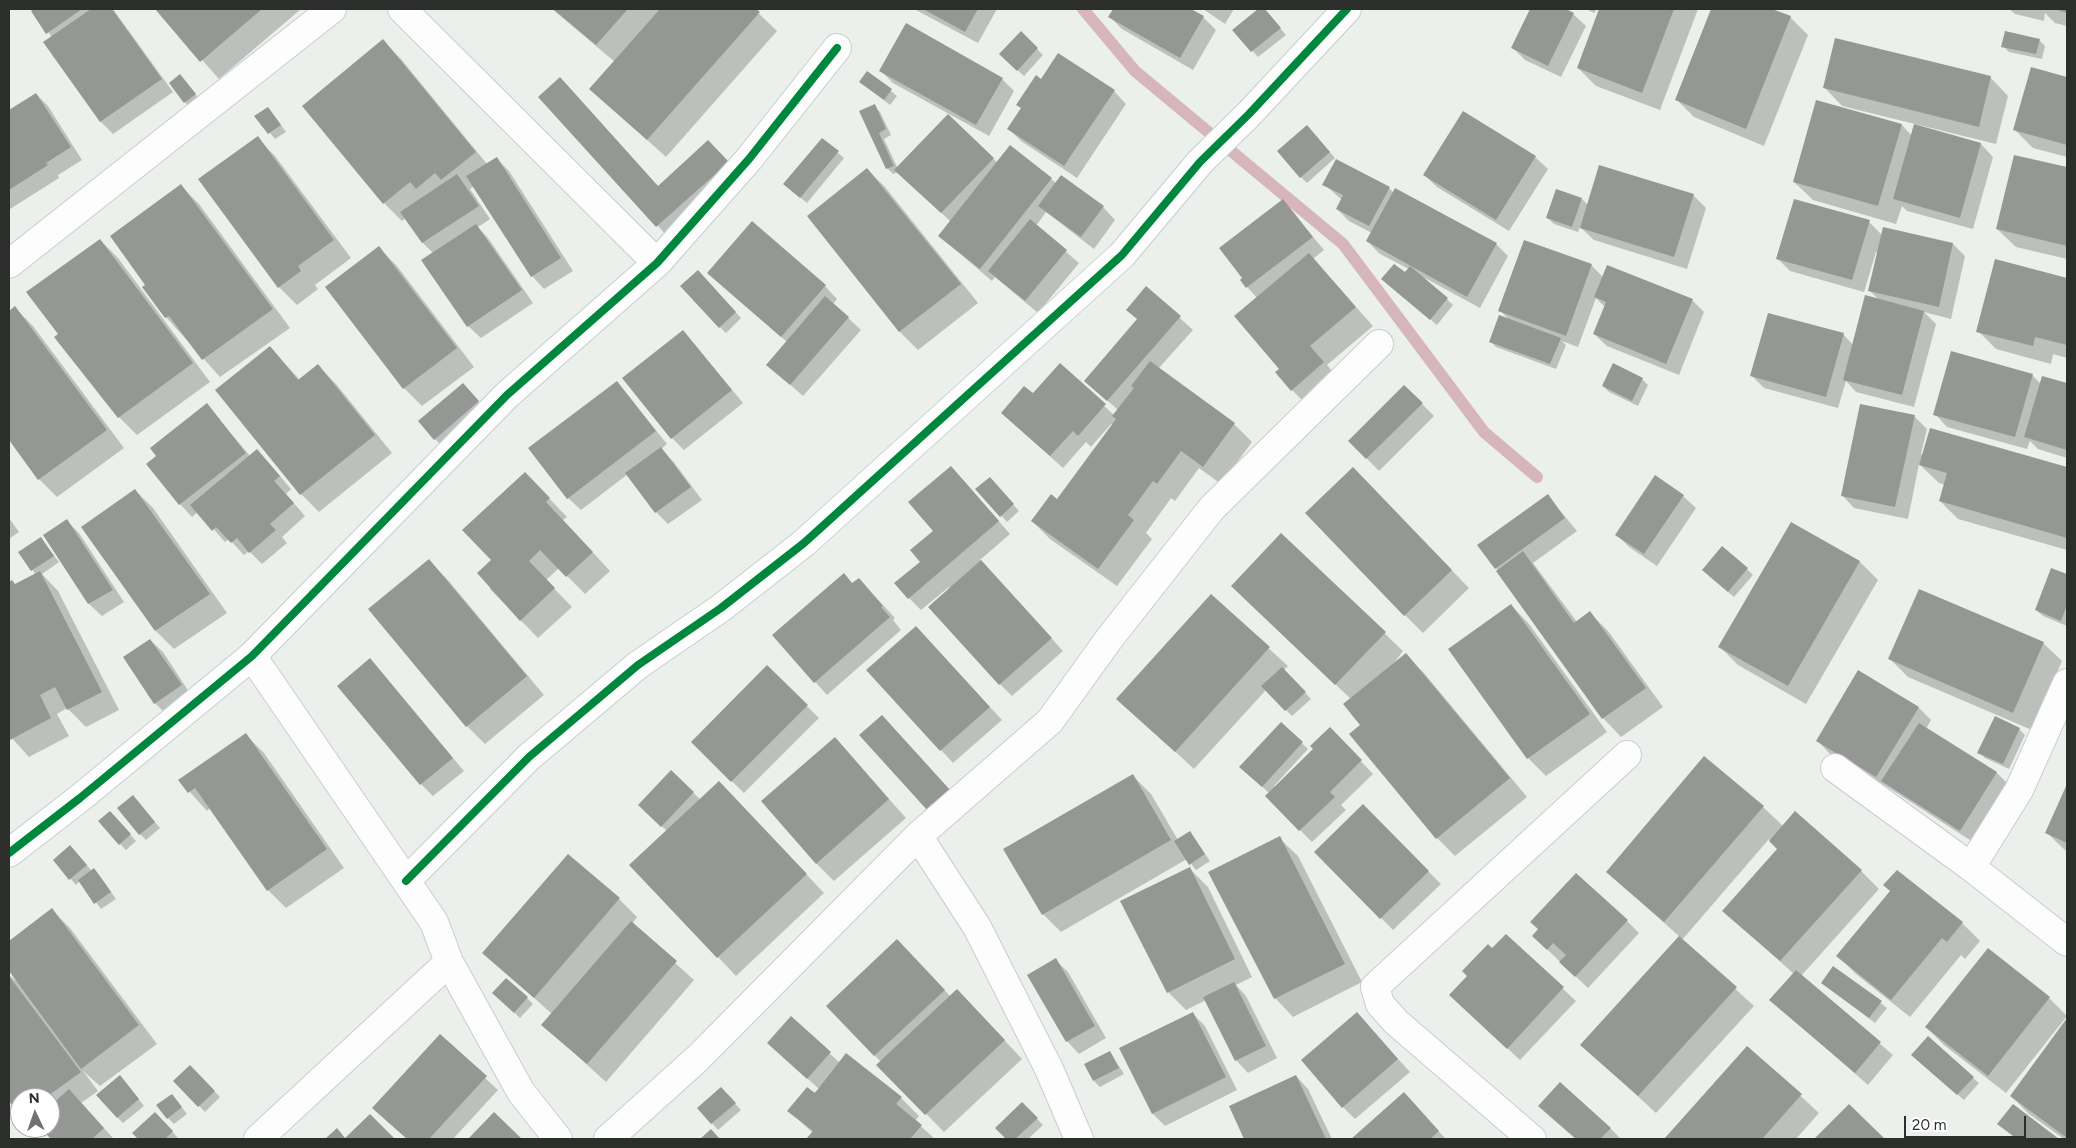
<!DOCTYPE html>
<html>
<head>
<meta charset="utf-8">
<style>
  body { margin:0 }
  #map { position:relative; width:2076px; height:1148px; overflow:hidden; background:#ecf0ec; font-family:Figtree,sans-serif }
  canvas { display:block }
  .frame { position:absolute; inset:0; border:10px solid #2c2e2c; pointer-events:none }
  .north { position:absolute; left:10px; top:1088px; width:50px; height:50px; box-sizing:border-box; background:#fff; border:1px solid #ababab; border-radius:50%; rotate:357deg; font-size:14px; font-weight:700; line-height:20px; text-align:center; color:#2c2e2c }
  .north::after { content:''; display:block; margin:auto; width:18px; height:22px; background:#6f726f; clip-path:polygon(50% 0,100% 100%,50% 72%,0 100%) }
  .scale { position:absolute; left:1904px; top:1116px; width:122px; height:22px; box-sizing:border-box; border:2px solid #2c2e2c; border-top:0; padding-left:6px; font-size:15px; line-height:18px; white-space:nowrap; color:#2c2e2c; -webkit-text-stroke:4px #fff; paint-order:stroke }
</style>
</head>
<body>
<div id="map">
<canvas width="2076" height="1148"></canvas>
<div class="frame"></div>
<div class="north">N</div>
<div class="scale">20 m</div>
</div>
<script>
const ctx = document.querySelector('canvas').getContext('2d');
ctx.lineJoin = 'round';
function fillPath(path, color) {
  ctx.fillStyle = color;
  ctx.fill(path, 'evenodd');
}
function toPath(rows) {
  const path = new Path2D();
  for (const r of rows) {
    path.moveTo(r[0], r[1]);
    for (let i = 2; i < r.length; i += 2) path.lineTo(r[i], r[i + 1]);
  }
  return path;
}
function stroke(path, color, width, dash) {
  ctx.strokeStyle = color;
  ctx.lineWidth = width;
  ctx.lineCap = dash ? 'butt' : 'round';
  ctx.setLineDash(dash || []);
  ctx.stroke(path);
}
fillPath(toPath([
  [37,9,113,9,173,92,113,134,101,122,45,42,52,37,32,12],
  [157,9,301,9,219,79],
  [552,9,754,9,777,31,666,157,591,89,615,62],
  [914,9,997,9,978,43],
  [1114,9,1188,9,1203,17,1216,30,1193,70,1122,29,1110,17],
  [1203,9,1234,9,1225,24],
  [1260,9,1264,9,1286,35,1258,57,1234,30],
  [1532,9,1563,9,1573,14,1586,26,1561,77,1525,60,1513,48],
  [1586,9,1597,9,1594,13],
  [1601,9,1698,9,1660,110,1596,86,1578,68],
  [1713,9,1769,9,1790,17,1808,35,1764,146,1694,117,1676,99],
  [2009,9,2067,9,2067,26,2055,23,2045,13,2044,21,2015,14],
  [1021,33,1043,55,1024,76,1000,54],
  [2039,40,2045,46,2042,59,2009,52,2003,46],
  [383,41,401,59,487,164,496,158,509,171,573,271,544,289,532,276,474,186,470,189,490,219,478,227,488,238,533,303,481,338,468,326,434,254,423,243,406,218,402,221,384,203],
  [2032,68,2067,78,2067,157,2033,148,2015,130],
  [881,71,1002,79,1014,91,989,136,893,83],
  [868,72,897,96,890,105,861,82],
  [180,76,201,101,191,108,185,102],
  [1990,77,2008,96,1996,144,1842,106,1824,87],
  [1041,80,1114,91,1126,104,1077,178,1021,141,1009,129],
  [36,94,48,106,82,160,58,175,59,178,10,209,9,111],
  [540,97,659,187,708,142,740,175,669,238],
  [1817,101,1902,125,1912,136,1915,126,1981,144,1993,157,1973,229,1907,211,1902,206,1896,224,1813,200,1794,182],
  [874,106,880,112,891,135,884,139,898,169,948,116,998,163,1051,179,1056,183,1103,207,1115,220,1094,249,1046,212,1036,226,1079,263,1038,313,995,277,992,281,939,236,951,222,898,172,893,174,887,168,861,112],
  [273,114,286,132,275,139,256,116],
  [1313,133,1335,158,1307,183,1301,177],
  [257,138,275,156,351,258,315,285,318,289,297,305,279,287],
  [822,139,844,158,807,203,791,190],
  [2015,156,2067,168,2067,259,2016,247,1997,229],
  [1535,157,1548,169,1509,231,1437,187,1424,175],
  [867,169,885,187,978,303,918,350,900,332,808,217],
  [1324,184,1389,188,1394,193,1496,244,1508,256,1480,308,1423,277,1453,305,1437,325,1389,284,1409,269,1380,254,1367,241,1372,233,1349,221,1337,209,1342,200],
  [181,186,199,204,290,328,220,377,166,317,147,285],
  [1693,195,1706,208,1687,269,1594,240,1580,227,1578,232,1554,224,1548,218,1582,199,1588,205],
  [1283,201,1324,250,1313,259,1373,326,1327,365,1341,381,1310,408,1292,390,1281,369,1257,298,1241,280],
  [1869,222,1882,235,1953,244,1965,256,1951,319,1924,312,1936,324,1914,407,1856,392,1846,381,1838,408,1764,388,1752,376,1843,334,1853,345,1880,301,1869,290,1878,253,1876,252,1864,292,1790,271,1777,258],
  [752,223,825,286,837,299,833,304,861,330,803,396,767,364,787,342,721,285],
  [100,240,118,258,210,382,137,435,119,417,56,338,60,335],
  [379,248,397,266,474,367,422,406,404,388],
  [1996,260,2067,279,2067,358,2053,354,2051,364,1996,349,1978,331],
  [1591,265,1603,277,1692,300,1704,312,1679,375,1607,346,1594,334,1605,307,1596,298,1578,347,1562,341,1566,345,1556,369,1496,347,1490,341,1510,321,1500,310],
  [703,277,741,318,726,333,720,327],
  [1147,288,1193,330,1158,369,1234,424,1252,442,1221,484,1199,468,1175,501,1171,498,1146,533,1152,539,1117,586,1050,539,1032,521,1058,500,1113,425,1111,424,1091,447,1086,442,1063,468,1015,425,1033,395,1060,365,1114,415,1118,410,1085,381,1138,320],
  [15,308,33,326,124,448,57,497,39,479,9,438,9,312],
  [683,331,743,403,684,450,672,438],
  [270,347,300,380,318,366,336,384,392,453,319,512,301,494],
  [2032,375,2041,384,2043,377,2067,385,2067,458,2038,449,2030,441,2027,449,1947,427,1935,414],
  [1642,379,1648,385,1638,406,1609,392,1603,386],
  [617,382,667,444,661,449,673,461,702,500,668,524,656,512,628,474,581,510,568,498],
  [469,391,484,408,441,445,435,439],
  [1422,404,1434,416,1379,471,1350,441],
  [207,405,250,456,257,451,269,463,291,489,286,494,305,516,282,537,287,543,262,564,249,551,244,555,229,539,225,542,198,512,192,517,180,504,158,456],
  [1914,416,1927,429,1921,454,1923,455,1931,429,2067,468,2067,550,1958,519,1940,501,1945,485,1939,483,1919,464,1908,519,1854,508,1842,495],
  [963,480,1010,534,980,560,1063,651,1012,696,1000,684,949,587,921,610,909,598,935,531],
  [996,485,1019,511,1007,522,977,489],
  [1371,487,1469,588,1423,633,1405,615],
  [135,490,153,508,227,613,174,649,156,631,83,527],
  [542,491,567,517,563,520,610,571,585,594,559,568,546,580,572,607,538,638,490,589,492,560],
  [1548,496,1577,531,1533,563,1577,622,1590,613,1608,631,1663,707,1621,737,1603,718,1496,568],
  [1683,496,1696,508,1657,566,1629,547,1617,535],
  [9,518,19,532,9,539],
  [67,521,79,533,124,602,102,616,89,604,45,535],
  [1792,524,1860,562,1878,580,1806,704,1738,665,1720,647],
  [1281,535,1403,651,1391,667,1406,655,1424,673,1527,797,1455,856,1437,838,1362,725,1351,699,1250,604],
  [41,539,59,562,42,574,58,591,119,710,86,727,67,708,57,714,69,736,29,757,9,735,9,583,12,581,16,585,36,575,20,552],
  [429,561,447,579,544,695,485,744,467,726],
  [1747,569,1753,575,1734,597,1709,576],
  [2052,570,2067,576,2067,626,2043,616,2036,610],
  [859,579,895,618,893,620,901,630,827,695,773,635],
  [1211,596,1288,666,1284,670,1311,699,1292,716,1266,690,1194,769,1118,699],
  [1511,605,1529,624,1607,732,1546,776,1528,758],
  [916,627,1002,720,953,763,941,750],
  [150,640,163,652,193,698,168,716,155,703,125,657],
  [2043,643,2062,661,2032,730,1908,677,1890,659],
  [370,660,464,771,433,796,421,784],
  [767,667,819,718,744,793,692,742],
  [1858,672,1919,708,1931,720,1926,729,1997,773,2009,785,1973,842,1889,788,1829,753,1817,740],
  [1281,724,1308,749,1274,786,1275,788,1315,749,1330,729,1373,774,1341,805,1346,810,1312,842,1266,796,1269,793,1241,767],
  [2019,729,2025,735,2009,769,1985,758,1979,752],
  [246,735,264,753,344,868,286,908,268,890,210,808,207,811,180,781],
  [835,739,906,818,834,881,816,863],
  [671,772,701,800,737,801,824,893,736,976,631,865,667,831,639,805],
  [1133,776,1151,794,1178,840,1190,832,1210,861,1196,870,1187,859,1061,932,1043,914],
  [2067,787,2067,852,2047,833],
  [139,803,160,828,146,840,140,834],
  [1363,806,1441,884,1393,930,1315,852],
  [1763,807,1783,826,1861,871,1879,889,1801,976,1893,1055,1868,1085,1771,1000,1794,974,1724,911,1778,849,1769,839,1682,940,1754,1006,1656,1113,1582,1045,1680,937,1607,872],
  [116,819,136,841,126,850,120,844],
  [1279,838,1298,856,1362,982,1293,1017,1275,998],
  [76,853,92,871,94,870,100,876,116,899,101,909,80,881,76,885,55,860],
  [568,855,619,899,637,917,632,924,694,980,606,1082,543,1025,552,1014,484,953],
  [1190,869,1208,887,1252,977,1236,985,1246,996,1277,1058,1248,1073,1236,1060,1206,1000,1186,1010,1168,992],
  [1891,891,1962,923,1980,941,1965,959,1961,955,1910,1017,1856,974,1838,956],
  [52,910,70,928,157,1044,100,1086,83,1071,98,1091,81,1103,113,1138,117,1139,53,1139,44,1130,39,1134,33,1128,50,1128,50,1098,20,1098,20,1114,9,1099,9,975,19,983,9,969,9,942],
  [1627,921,1639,933,1588,988,1533,936],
  [1506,936,1576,1001,1520,1060,1463,1007,1468,976],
  [909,953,951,997,975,1009,1022,1059,944,1132,878,1065,881,1062,827,1006],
  [1055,960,1068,972,1106,1038,1079,1054,1067,1041],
  [1834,968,1887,1008,1875,1023,1822,983],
  [494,993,527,998,533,1004,520,1018],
  [2049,998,2067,1016,2006,1093,1944,1045,1926,1027],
  [1192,1013,1205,1026,1237,1090,1165,1126,1153,1114,1120,1049],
  [1357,1014,1410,1072,1355,1119,1343,1107],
  [791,1018,840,1063,901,1098,919,1116,915,1121,935,1139,808,1139,813,1133,789,1111,819,1089,768,1043],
  [2067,1020,2067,1139,2064,1139,2029,1114,2011,1096],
  [440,1036,498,1090,453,1139,408,1139,386,1120],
  [1748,1047,1819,1113,1796,1139,1666,1139],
  [1110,1052,1124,1074,1100,1087,1094,1081],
  [1919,1061,1973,1078,1979,1083,1964,1100],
  [190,1067,220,1097,205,1112,175,1081],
  [1296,1076,1308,1089,1332,1139,1245,1139,1230,1106],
  [126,1083,144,1106,123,1123,117,1117],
  [1404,1094,1446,1139,1353,1139],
  [727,1095,741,1110,718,1130,699,1108],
  [177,1101,187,1114,174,1124,168,1118],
  [1022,1104,1043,1125,1028,1139,1008,1139,997,1128],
  [1849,1106,1883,1139,1816,1139],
  [155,1113,178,1138,177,1139,140,1139,134,1133],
  [494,1114,521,1139,470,1139],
  [370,1116,394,1139,327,1139,337,1130,345,1139],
  [1552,1118,1610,1128,1621,1139,1576,1139]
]), '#0003');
stroke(toPath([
  [1083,9,1135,71,1343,244,1484,432,1537,477]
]), '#d6b5bb', 12);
fillPath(toPath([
  [34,9,82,9,46,34,31,11],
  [91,9,112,9,162,79,100,122,43,42],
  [155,9,262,9,200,62],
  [553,9,628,9,596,45],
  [660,9,756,9,760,12,647,140,589,89],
  [923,9,978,9,965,32],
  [1113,9,1191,9,1204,16,1180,58,1108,17],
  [1258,9,1265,9,1281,28,1251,52,1232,30],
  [1530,9,1566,9,1574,13,1548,66,1511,48],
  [1599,9,1674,9,1642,93,1577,68],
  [1711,9,1772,9,1791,16,1746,129,1675,100],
  [2054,9,2067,9,2067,13],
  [906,23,1003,78,976,125,879,71],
  [1021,31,1038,48,1017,71,999,54],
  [2005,31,2040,39,2036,54,2001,47],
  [1835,38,1991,76,1979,127,1823,88],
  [383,39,476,152,441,180,435,173,416,189,410,182,383,204,302,106],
  [1058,53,1115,90,1064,166,1007,129,1021,108,1016,105,1036,75,1041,79],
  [2031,67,2067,77,2067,145,2013,130],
  [867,71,892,89,884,100,859,82],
  [180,74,196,94,184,103,169,83],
  [560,77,658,186,708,140,729,162,656,227,538,97],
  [36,93,71,147,46,163,48,165,9,190,9,110],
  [1816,100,1902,124,1878,206,1793,182],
  [875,104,886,129,879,133,894,166,886,169,859,111],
  [268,107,281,125,268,134,254,116],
  [1463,111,1536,156,1496,220,1423,175],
  [948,114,994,158,941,213,894,170],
  [1914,124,1981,143,1960,218,1893,199],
  [1307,125,1330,152,1300,178,1277,151],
  [258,136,334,240,298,266,301,271,278,288,198,179],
  [822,138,839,151,800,198,783,184],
  [1010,145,1052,178,980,269,938,236],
  [2014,155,2067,167,2067,246,1996,229],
  [497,157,561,258,531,277,466,176],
  [1336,159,1390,187,1369,226,1336,209,1343,195,1322,185],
  [1599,165,1694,194,1674,257,1580,228],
  [867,168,961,284,899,332,807,216],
  [457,174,479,206,422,243,400,212],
  [1061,175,1104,206,1081,237,1038,206],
  [181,184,273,309,202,360,169,316,165,318,142,287,145,285,110,236],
  [1395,188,1497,243,1467,297,1366,241],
  [1556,189,1582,198,1572,227,1546,218],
  [1283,199,1313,237,1246,288,1240,280,1242,278,1219,248],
  [1794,199,1870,220,1852,280,1776,259],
  [1030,219,1067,250,1025,301,988,271],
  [752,221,826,285,781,337,707,273],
  [476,224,522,290,467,327,421,260],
  [1883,227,1953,243,1939,307,1868,291],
  [100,239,193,363,118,418,54,337,58,334,26,292],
  [1524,240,1592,264,1566,336,1498,311],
  [379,246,457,348,403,389,325,287],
  [1309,253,1356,307,1310,346,1324,362,1291,391,1275,372,1279,369,1234,316],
  [1995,259,2067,278,2067,345,2035,337,2033,346,1976,332],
  [1394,264,1405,272,1410,266,1448,298,1430,320,1381,279],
  [1607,265,1693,299,1666,364,1593,334,1606,302,1594,297],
  [698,270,736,312,719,328,680,286],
  [1146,286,1181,316,1107,401,1084,381,1137,319,1126,310],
  [1865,295,1924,311,1902,395,1843,380],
  [825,296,849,317,790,385,766,365],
  [15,306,107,430,38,480,9,440,9,311],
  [1768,313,1844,333,1826,397,1750,376],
  [1499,315,1561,338,1550,364,1489,342],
  [683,330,732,390,671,439,622,378],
  [270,346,298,380,318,364,375,435,300,495,215,390],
  [1951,351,2033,374,2015,437,1933,415],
  [1150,361,1235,423,1203,467,1181,451,1157,484,1153,481,1128,515,1134,520,1098,569,1031,521,1051,494,1057,499,1116,419,1112,416,1134,388,1131,386],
  [1060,363,1106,404,1078,436,1073,431,1050,456,1001,413,1024,386,1033,393],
  [1613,363,1643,378,1632,401,1602,386],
  [2042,376,2067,383,2067,450,2024,437],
  [617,381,656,431,567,499,528,448],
  [463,383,479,401,434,440,418,421],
  [1404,385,1423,403,1366,459,1348,441],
  [207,403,246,453,179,505,146,464,156,456,150,448],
  [1860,404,1915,415,1895,507,1841,496],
  [1930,428,2067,467,2067,538,1939,501,1947,473,1919,465],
  [661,447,691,487,655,513,625,473],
  [257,449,280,476,274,481,294,503,270,524,276,530,249,553,237,538,231,543,216,527,212,531,190,505],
  [951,466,999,521,908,599,894,583,920,562,910,550,933,531,908,502],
  [1353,467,1452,570,1404,616,1305,513],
  [525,472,550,498,546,502,593,552,566,577,540,550,529,561,555,588,520,621,477,573,491,560,462,530],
  [1655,475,1684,495,1644,554,1615,535],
  [990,477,1014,504,1000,517,975,489],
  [135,489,210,594,155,631,81,527],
  [1548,494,1565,518,1495,569,1477,545],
  [67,519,113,590,88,604,43,535],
  [1791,522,1860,561,1788,686,1718,647],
  [1281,533,1386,632,1335,685,1231,586],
  [41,537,54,556,31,571,18,552],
  [1722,546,1748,568,1728,592,1702,570],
  [1523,551,1574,623,1590,611,1646,688,1602,719,1496,571],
  [429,559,527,676,466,727,368,609],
  [981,560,1052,638,999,685,928,607],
  [2051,568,2067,574,2067,605,2061,621,2035,610],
  [40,571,102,692,67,710,55,687,40,695,51,718,10,740,9,582,12,580,15,584],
  [844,573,852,583,859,578,883,606,881,607,890,617,814,683,772,635],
  [1919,589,2044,642,2013,713,1888,659],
  [1211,594,1270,647,1175,752,1116,699],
  [1511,604,1590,714,1527,759,1448,649],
  [916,626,990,707,940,751,866,670],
  [150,639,182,685,154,704,123,657],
  [1406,653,1510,778,1436,839,1349,734,1360,725,1343,704],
  [370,658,453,758,420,785,337,686],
  [767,665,808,705,731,782,691,742],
  [1282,667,1306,692,1285,711,1261,686],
  [1858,670,1919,707,1876,777,1816,741],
  [882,715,951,791,928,811,859,735],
  [1995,716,2020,728,2003,764,1977,753],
  [1281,722,1303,742,1262,787,1239,767],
  [1919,723,1997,772,1960,831,1881,781],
  [1330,727,1362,760,1330,792,1335,797,1299,831,1265,796,1313,749,1310,746],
  [246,733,327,849,267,891,195,788,188,793,178,780],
  [835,737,889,799,816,864,761,801],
  [1704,756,1764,806,1664,922,1606,872],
  [671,770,694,792,661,827,638,805],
  [1133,774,1171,840,1042,915,1003,849],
  [719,781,807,874,717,958,629,865],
  [2067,784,2067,843,2045,833],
  [133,795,155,822,139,835,117,808],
  [1363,804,1429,871,1380,919,1314,852],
  [110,811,131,834,119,845,98,821],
  [1795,811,1862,870,1780,961,1722,911,1777,849,1769,841],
  [1190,831,1205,854,1189,865,1174,841],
  [1280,836,1345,964,1274,999,1208,872],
  [70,845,87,865,69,880,53,860],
  [568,854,620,898,534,998,482,953],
  [1190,867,1235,959,1167,993,1120,901],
  [94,868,111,892,94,904,78,880],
  [1897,870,1963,922,1947,942,1942,938,1891,1000,1836,956,1890,891,1883,885],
  [1576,873,1628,920,1575,977,1559,962,1566,955,1553,943,1547,950,1532,936,1538,929,1530,922],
  [52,908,139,1025,81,1069,9,971,9,941],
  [631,921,677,961,587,1064,541,1025],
  [1506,934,1564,987,1507,1049,1449,995,1467,976,1462,971,1488,944,1492,948],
  [1679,936,1737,987,1638,1096,1580,1045],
  [897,939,945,990,874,1056,826,1006],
  [1988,948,2050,997,1988,1076,1925,1027],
  [1056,958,1095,1026,1066,1042,1027,975],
  [1833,966,1882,1001,1869,1018,1821,983],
  [1796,970,1881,1042,1855,1073,1769,1000],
  [9,976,81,1072,45,1098,20,1098,20,1116,9,1101],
  [506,978,528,997,514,1013,492,993],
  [1234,982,1266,1046,1235,1061,1203,997],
  [957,989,1005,1040,925,1115,876,1065],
  [1193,1012,1226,1077,1152,1114,1119,1048],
  [1357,1012,1398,1059,1342,1108,1301,1060],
  [791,1016,831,1052,807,1079,767,1043],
  [2067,1018,2067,1138,2010,1096],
  [440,1034,487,1076,429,1139,407,1139,372,1108],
  [1928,1036,1974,1077,1957,1095,1911,1055],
  [1747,1046,1802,1094,1762,1139,1664,1139],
  [1110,1051,1119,1068,1093,1081,1084,1064],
  [846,1053,902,1097,896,1104,922,1125,910,1139,806,1139,813,1131,787,1111,807,1087,815,1093],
  [190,1065,215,1091,198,1107,173,1081],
  [120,1075,139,1099,117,1118,96,1095],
  [1296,1075,1326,1139,1244,1139,1229,1106],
  [1560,1082,1611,1128,1600,1139,1576,1139,1538,1106],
  [721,1087,736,1103,711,1124,697,1108],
  [69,1089,104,1128,92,1139,51,1139,40,1128,50,1128,50,1106],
  [1404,1092,1439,1131,1430,1139,1351,1139],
  [172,1094,182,1107,167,1119,156,1105],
  [1022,1102,1038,1118,1015,1139,1006,1139,995,1128],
  [1849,1104,1885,1139,1814,1139],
  [2013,1104,2059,1139,2017,1139,1997,1124],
  [155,1112,173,1131,165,1139,138,1139,132,1133],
  [494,1112,522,1139,468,1139],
  [370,1114,395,1139,325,1139,337,1128,345,1138],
  [711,1129,720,1139,700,1139]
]), '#959795');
const street = toPath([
  [402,9,657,263],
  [9,264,332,9],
  [252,656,434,922,449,962,521,1092,558,1139],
  [1835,768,1971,867,2067,942],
  [918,836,977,927,1049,1069,1079,1139],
  [9,853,80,798,252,656,507,395,657,263,749,159,837,48],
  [1971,867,2019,790,2067,683],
  [406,881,529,757,638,665,721,608,804,543,1122,255,1200,162,1249,114,1347,9],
  [258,1139,449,962],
  [608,1139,698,1058,918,836,1050,721,1109,639,1212,508,1379,344],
  [1532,1139,1396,1022,1380,1004,1375,987,1627,755]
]);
stroke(street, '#cacdca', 30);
stroke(street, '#fcfdfc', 28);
stroke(toPath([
  [9,853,80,798,252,656,507,395,657,263,749,159,837,48],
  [406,881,529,757,638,665,721,608,804,543,1122,255,1200,162,1249,114,1347,9]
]), '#00873e', 8);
</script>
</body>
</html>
